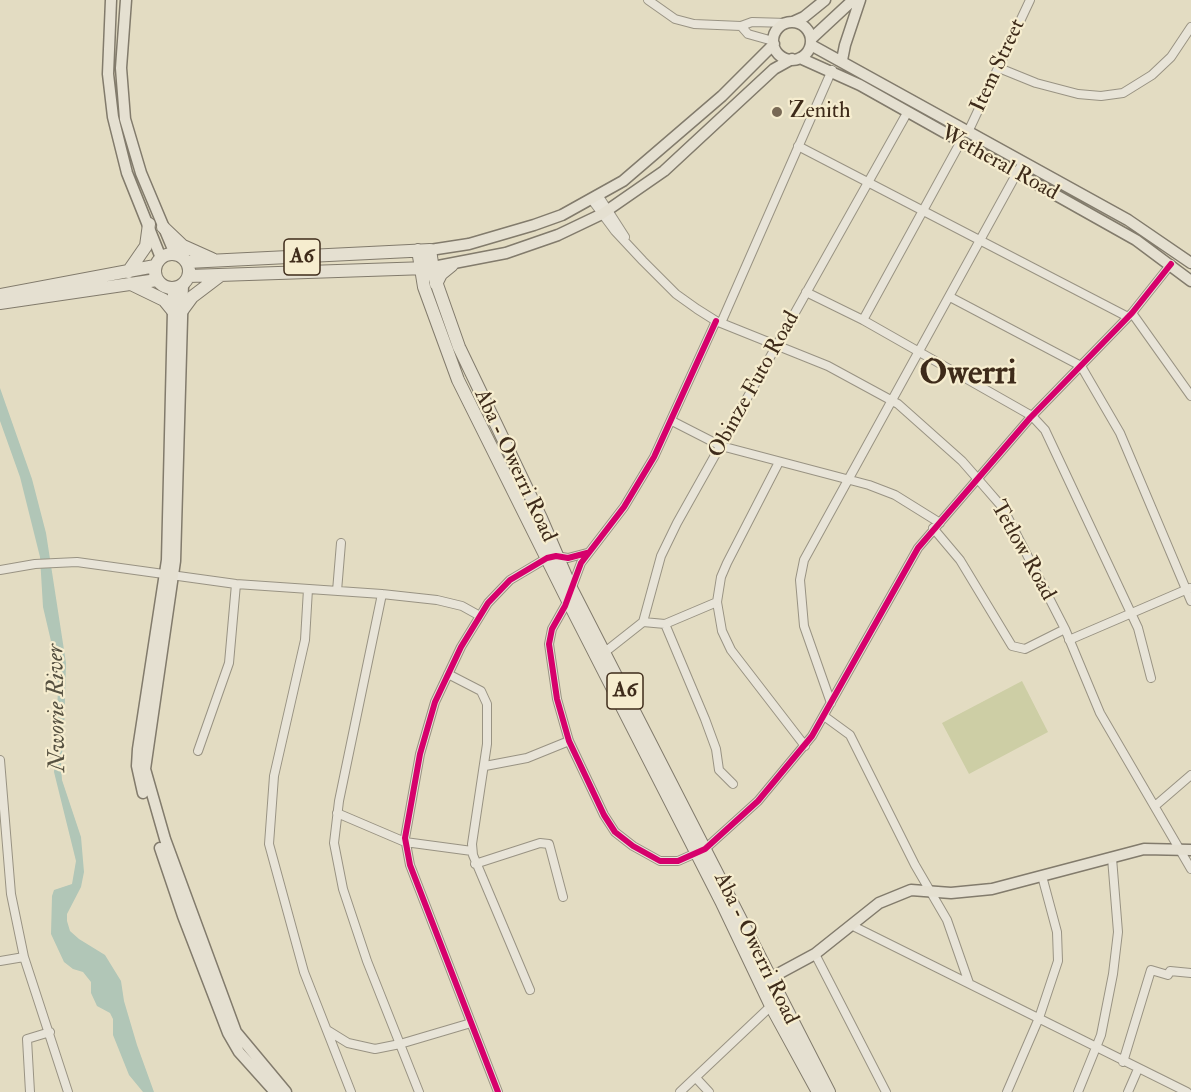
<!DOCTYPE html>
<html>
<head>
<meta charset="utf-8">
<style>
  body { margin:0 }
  canvas { display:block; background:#e3dcc2 }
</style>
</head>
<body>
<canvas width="1191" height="1092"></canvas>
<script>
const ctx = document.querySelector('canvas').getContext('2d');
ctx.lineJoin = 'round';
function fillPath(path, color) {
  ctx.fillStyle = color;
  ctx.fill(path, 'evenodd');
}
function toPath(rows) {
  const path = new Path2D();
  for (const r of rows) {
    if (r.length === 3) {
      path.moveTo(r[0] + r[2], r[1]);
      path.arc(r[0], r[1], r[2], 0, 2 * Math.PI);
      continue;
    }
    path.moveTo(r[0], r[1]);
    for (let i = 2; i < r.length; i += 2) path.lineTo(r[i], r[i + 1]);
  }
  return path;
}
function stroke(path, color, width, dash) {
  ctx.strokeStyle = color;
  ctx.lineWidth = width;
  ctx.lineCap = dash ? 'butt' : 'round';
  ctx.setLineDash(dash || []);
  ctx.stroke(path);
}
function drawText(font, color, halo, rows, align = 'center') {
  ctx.font = font + ' "IM FELL Double Pica",serif';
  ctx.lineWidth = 4.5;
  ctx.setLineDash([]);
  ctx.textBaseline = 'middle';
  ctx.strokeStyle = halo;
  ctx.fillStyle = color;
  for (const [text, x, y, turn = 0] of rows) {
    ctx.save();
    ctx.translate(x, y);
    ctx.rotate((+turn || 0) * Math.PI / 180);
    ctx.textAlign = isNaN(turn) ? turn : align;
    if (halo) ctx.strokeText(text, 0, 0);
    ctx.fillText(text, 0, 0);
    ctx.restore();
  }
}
fillPath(toPath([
  [1022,681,1048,732,969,774,942,723]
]), '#cdcea5');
fillPath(toPath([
  [0,388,32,479,46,533,66,663,64,734,61,765,62,780,81,837,84,872,81,887,67,914,67,921,70,931,79,939,105,955,121,981,124,1001,137,1045,154,1092,143,1092,129,1075,113,1035,113,1019,110,1013,97,1006,91,993,91,982,83,972,73,969,64,962,51,934,52,896,54,890,72,884,76,861,54,772,57,739,58,671,43,607,40,557,20,477,0,421]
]), '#b1c6b7');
const minor = toPath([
  [648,0,675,19,694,24,741,26,752,22,788,23],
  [741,26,748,34,773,41],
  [999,68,1036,83,1078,94,1101,96,1123,93,1152,75,1171,57,1191,27],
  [968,132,1030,0],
  [798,146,1128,317],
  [598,195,625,237],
  [592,200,615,231,643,261,676,294,697,309,716,321,828,366,898,404,962,461,983,485,1003,508,1065,629,1100,713,1191,869],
  [806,292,863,320,1032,416,1045,430,1138,628,1151,678],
  [950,297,1081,366,1120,433,1191,601],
  [1132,313,1191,396],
  [863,320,960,143],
  [716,321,654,457,624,507,581,563,565,606,552,629,549,644,557,699,569,741,604,815,615,832,633,846,660,861,678,861,705,849,758,801,812,736,918,548,1030,418,1132,313,1171,264],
  [721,323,832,70],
  [672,421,721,446,869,485,895,495,940,523],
  [779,462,727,563,721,577,717,602,722,631,731,650,805,746],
  [933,528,960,560,1012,646,1025,649,1065,629],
  [0,570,35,564,77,562,236,584,382,594,437,600,462,606,480,616],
  [308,589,305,640,274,776,269,844,304,972,351,1092],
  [337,591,341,543],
  [382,594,339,801,334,843,343,889,367,961,419,1092],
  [643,622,665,624,717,602],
  [665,624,705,719,716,749,719,770,733,784],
  [1069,640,1190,588],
  [605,652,643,622,661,556,677,523,907,113],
  [448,674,481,691,487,704,487,744,472,844,473,855,530,990],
  [831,703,804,626,800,580,804,560,1023,162],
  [824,716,850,735,915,865,947,920,969,983],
  [198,751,229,663,236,584],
  [0,760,11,894,24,957,0,961],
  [485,766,527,758,569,741],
  [1155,806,1191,775],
  [337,813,405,842,472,851],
  [475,864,540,843,549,844,563,897],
  [851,925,1187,1092],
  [815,954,886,1092],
  [24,957,68,1092],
  [327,1030,348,1043,375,1049,400,1044,471,1023],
  [1123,1062,1151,970,1168,975,1170,971,1191,973],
  [696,1078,709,1092],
  [30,1092,27,1039,50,1032],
  [498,1092,410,865,405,838,420,754,435,702,461,647,488,603,510,580,547,558,556,556,568,558,587,553],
  [680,1092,771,1006],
  [1007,1092,1039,1018,1058,961,1057,932,1042,876],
  [1078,1092,1101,1035,1113,974,1118,932,1112,858],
  [1128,1092,1138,1069]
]);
const major = toPath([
  [111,0,108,74,113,117,127,173,161,258],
  [126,0,121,68,125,119,141,173,175,254],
  [793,22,804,17,825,0],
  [792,41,19],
  [811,39,853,0],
  [811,45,1128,220,1191,263],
  [800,58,860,85,1136,240,1191,281],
  [842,60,845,45,860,0],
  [430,250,469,244,534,225,562,215,623,181,722,96,774,44],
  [433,267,506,253,558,235,602,214,664,171,774,69,792,59],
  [183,284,175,561,145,769,165,839,236,1032,286,1092],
  [143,793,137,766,138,749,167,560,173,311,173,291,169,288],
  [160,848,183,916,228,1033,239,1052,275,1092],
  [765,981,815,954,879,903,911,890,951,893,992,889,1144,849,1191,850]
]);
const highway = toPath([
  [163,227,183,246,212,259],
  [418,250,424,287,458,380,567,599,721,901,771,1006,818,1092],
  [172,271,17],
  [187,262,430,250,434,276,459,347,541,518,571,588,829,1092],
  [128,272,146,246,149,224],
  [189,276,427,268],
  [131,284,164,300,173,311],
  [436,284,441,274,452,265],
  [0,295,155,266],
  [0,303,157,280],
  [181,312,192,297,221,275]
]);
stroke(minor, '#999383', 10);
stroke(major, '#827b6c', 13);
stroke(highway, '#827b6c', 14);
stroke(minor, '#e8e4d8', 8);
stroke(major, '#e5e0d1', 10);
stroke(highway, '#e5e0d1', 12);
stroke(toPath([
  [716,321,654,457,624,507,581,563,565,606,552,629,549,644,557,699,569,741,604,815,615,832,633,846,660,861,678,861,705,849,758,801,812,736,918,548,1030,418,1132,313,1171,264],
  [498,1092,410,865,405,838,420,754,435,702,461,647,488,603,510,580,547,558,556,556,568,558,587,553]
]), '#d6006c', 6);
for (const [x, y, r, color] of [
  [777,112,6,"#786955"]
]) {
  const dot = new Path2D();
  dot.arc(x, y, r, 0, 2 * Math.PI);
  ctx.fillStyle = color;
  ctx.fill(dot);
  stroke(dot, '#f6edcf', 2);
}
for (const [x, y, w] of [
  [302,257,36],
  [625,691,36]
]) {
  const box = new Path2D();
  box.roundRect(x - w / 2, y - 18, w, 36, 4.5);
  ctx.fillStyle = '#f6edcf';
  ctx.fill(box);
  stroke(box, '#3e2b1a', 1.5);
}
drawText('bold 21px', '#3e2b1a', null, [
  ["A6",302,257],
  ["A6",625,691]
]);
drawText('22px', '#3e2b1a', '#f6edcf', [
  ["Item Street",999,66,-65],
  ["Wetheral Road",999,164,29],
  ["Obinze Futo Road",755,385,-61],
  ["Aba - Owerri Road",514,466,65],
  ["Tetlow Road",1022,551,61],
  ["Aba - Owerri Road",755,949,64]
]);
drawText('22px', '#3e2b1a', '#f6edcf', [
  ["Zenith",789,112]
], 'left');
drawText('italic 24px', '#555040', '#f6edcf', [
  ["Nworie River",58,708,-91]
]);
drawText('bold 34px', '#3e2b1a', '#f6edcf', [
  ["Owerri",968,376]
]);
</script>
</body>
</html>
